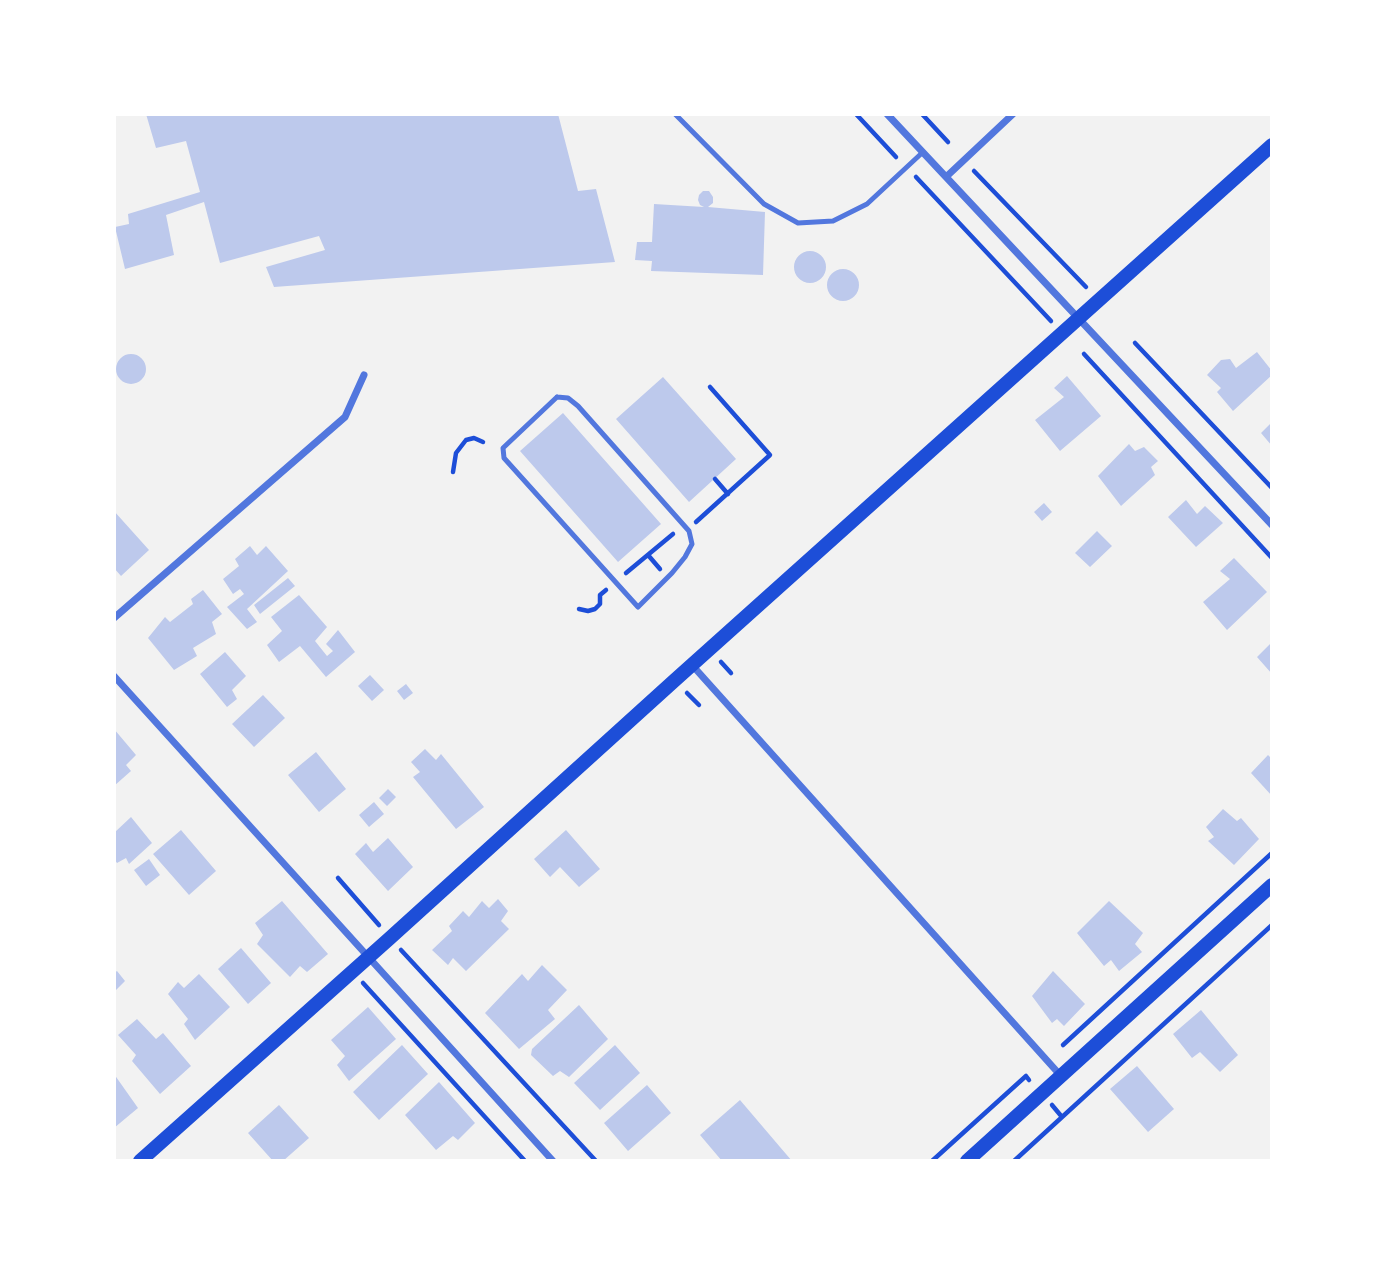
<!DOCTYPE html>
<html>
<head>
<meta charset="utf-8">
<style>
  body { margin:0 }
  #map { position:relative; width:1386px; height:1275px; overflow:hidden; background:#f2f2f2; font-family:Barlow,sans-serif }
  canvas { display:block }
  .frame { position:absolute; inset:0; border:116px solid #fff; pointer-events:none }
</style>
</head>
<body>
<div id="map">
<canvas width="1386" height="1275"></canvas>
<div class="frame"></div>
</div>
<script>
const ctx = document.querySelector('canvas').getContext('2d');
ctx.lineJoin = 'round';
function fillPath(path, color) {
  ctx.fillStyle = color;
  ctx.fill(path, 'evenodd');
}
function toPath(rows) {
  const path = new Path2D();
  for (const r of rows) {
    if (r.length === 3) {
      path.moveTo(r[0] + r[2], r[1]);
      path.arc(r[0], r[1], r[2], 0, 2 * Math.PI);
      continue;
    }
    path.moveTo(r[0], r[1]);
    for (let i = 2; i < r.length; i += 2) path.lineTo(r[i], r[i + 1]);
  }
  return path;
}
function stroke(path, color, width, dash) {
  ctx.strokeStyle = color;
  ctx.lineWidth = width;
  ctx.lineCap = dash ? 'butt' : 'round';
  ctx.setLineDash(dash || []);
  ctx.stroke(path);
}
fillPath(toPath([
  [146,114,558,114,578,191,596,189,615,262,274,287,266,267,325,250,319,236,220,263,204,202,166,215,174,255,125,269,115,227,129,224,128,214,200,192,186,141,156,148],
  [703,191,709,191,713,197,713,203,708,207,765,212,763,275,651,271,652,261,635,260,637,242,652,242,654,204,704,207,700,205,698,200,699,195],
  [810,267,16],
  [843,285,16],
  [1257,352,1272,371,1272,375,1233,411,1217,392,1221,388,1207,375,1221,360,1230,359,1236,368],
  [131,369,15],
  [1067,376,1101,416,1060,451,1035,420,1064,397,1054,388],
  [663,377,736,459,689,502,616,419],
  [563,413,661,524,618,562,520,451],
  [1272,422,1272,446,1261,433],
  [1129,444,1135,451,1144,447,1158,461,1151,467,1155,475,1121,506,1098,476],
  [1186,500,1197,514,1205,506,1223,523,1196,547,1168,517],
  [1044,503,1052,512,1042,521,1034,512],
  [114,511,149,550,121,576,114,568],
  [1097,531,1112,546,1090,567,1075,553],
  [250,546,257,555,266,546,288,571,247,609,257,622,247,629,227,607,244,594,240,589,233,594,223,579,239,566,235,559],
  [1234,558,1267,592,1227,630,1203,602,1230,579,1220,571],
  [288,578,295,586,260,614,254,605],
  [203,590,222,614,212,622,216,634,193,648,197,656,174,670,148,638,165,617,170,622,193,604,191,599],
  [299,595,327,627,315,641,327,656,333,651,326,644,338,630,355,652,326,677,300,646,279,662,267,645,282,631,271,617],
  [1272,642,1272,674,1257,657],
  [225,652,246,676,232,690,237,699,227,707,200,674],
  [370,675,384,690,372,701,358,686],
  [406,684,413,693,404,700,397,691],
  [263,695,285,718,254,747,232,724],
  [114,729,136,755,126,765,131,771,114,786],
  [425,749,436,760,441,754,484,807,456,829,413,777,420,772,411,762],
  [316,752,346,789,319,812,288,775],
  [1268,755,1272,759,1272,796,1251,773],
  [388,789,396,797,387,806,379,798],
  [374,802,384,814,369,827,359,815],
  [1223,809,1237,821,1241,818,1259,839,1234,865,1208,841,1214,837,1206,827],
  [131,817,152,843,129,864,126,858,117,863,114,859,114,833],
  [181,830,216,871,189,895,153,854],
  [566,830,600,869,579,887,560,867,550,877,534,859],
  [388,838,413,867,388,891,355,854,366,843,373,852],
  [149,859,160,875,146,886,134,870],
  [498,899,508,911,501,921,509,929,466,971,453,958,448,965,432,950,452,931,449,926,463,911,469,917,482,901,489,908],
  [282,901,328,954,307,972,300,966,290,977,257,944,263,935,255,923],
  [1109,901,1143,933,1135,944,1142,952,1119,971,1111,960,1104,966,1077,933],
  [241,948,271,983,248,1004,218,969],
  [542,965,567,990,548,1010,555,1019,519,1049,485,1013,522,974,528,981],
  [117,971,125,981,116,990,114,987,114,973],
  [1053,971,1085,1004,1064,1026,1057,1019,1052,1023,1032,996],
  [199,974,230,1007,195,1040,184,1024,188,1019,168,994,178,982,184,988],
  [579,1005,608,1039,569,1077,560,1071,553,1076,531,1055,532,1049],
  [368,1007,396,1039,349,1081,337,1065,345,1056,331,1040],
  [1201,1010,1238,1055,1220,1072,1200,1052,1192,1058,1173,1034],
  [137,1019,156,1039,163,1033,191,1066,160,1094,132,1061,136,1055,118,1035],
  [402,1045,428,1074,379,1120,353,1092],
  [615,1045,640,1073,600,1110,574,1083],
  [1137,1066,1174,1109,1148,1132,1110,1089],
  [114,1074,138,1108,114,1128],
  [439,1082,475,1123,458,1140,453,1136,436,1150,405,1115],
  [647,1085,671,1113,628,1151,604,1123],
  [740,1100,780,1147,792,1161,722,1161,700,1135],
  [279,1105,309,1138,283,1161,273,1161,248,1133]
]), '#bdc9ec');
stroke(toPath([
  [856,114,896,157],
  [922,114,948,142],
  [974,171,1086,287],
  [916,177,1051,321],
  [1135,343,1272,488],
  [1084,354,1272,558],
  [453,472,456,453,466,440,474,438,483,442],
  [715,479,728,494],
  [696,522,770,455,710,387],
  [648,555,660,569],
  [626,573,673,534],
  [579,609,588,611,595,609,600,604,600,595,606,590],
  [721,662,731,673],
  [687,693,699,705],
  [338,878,379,925],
  [401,950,596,1161],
  [363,983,525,1161],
  [1063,1045,1272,853],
  [1052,1105,1062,1117],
  [932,1161,1026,1076,1029,1080],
  [1014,1161,1272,925]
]), '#1d4ed8', 4.5);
stroke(toPath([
  [675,114,764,204,798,223,833,221,867,204,923,152],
  [557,397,568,398,578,406,689,531,692,544,685,557,672,573,638,607,504,458,503,448,557,397]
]), '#5277de', 5);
stroke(toPath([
  [887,114,1272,525],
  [946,177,1013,114],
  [114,618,345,417,364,375],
  [692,665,1061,1076],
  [114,676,553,1161]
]), '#5277de', 7);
stroke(toPath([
  [140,1161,390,938,675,680,1272,145],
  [967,1161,1272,885]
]), '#1d4ed8', 14);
</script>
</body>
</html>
